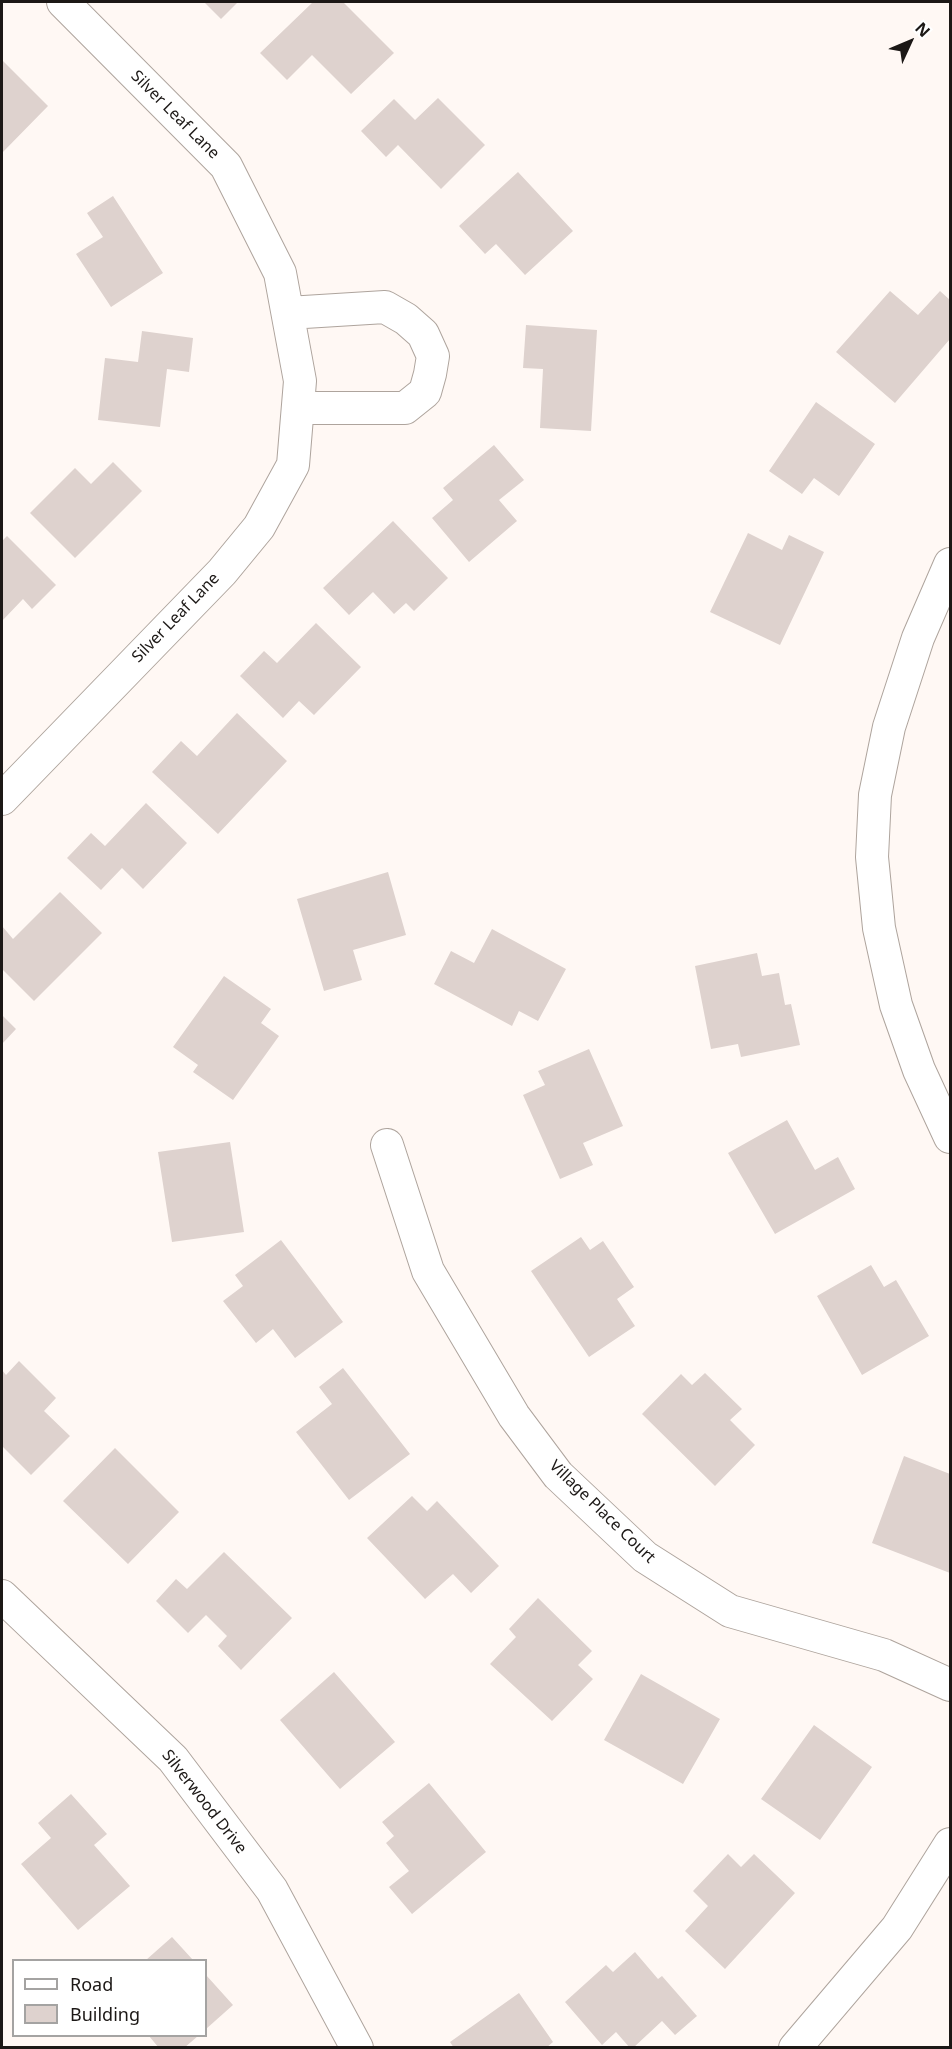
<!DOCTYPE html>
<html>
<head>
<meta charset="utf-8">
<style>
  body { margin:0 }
  #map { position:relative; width:952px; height:2049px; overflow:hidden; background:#fff8f4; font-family:"Noto Sans",sans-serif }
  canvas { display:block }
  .frame { position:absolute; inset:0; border:3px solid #1c1816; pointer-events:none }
  .legend { position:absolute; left:12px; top:1959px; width:195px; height:78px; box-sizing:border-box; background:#fff; border:2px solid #a4a3a2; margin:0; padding:8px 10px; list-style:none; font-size:18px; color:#1c1816 }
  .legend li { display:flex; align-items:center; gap:12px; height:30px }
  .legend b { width:30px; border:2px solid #a4a3a2 }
  .north { position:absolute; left:880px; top:12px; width:60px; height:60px; -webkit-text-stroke:4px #fff; paint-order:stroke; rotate:46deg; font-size:16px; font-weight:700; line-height:24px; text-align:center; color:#1c1816 }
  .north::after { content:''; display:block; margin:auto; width:21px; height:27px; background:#1c1816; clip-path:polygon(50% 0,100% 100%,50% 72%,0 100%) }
</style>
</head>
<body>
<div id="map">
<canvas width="952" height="2049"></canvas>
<div class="frame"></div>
<ul class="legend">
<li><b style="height:8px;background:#fff"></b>Road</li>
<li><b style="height:16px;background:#ded2ce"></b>Building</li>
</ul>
<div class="north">N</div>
</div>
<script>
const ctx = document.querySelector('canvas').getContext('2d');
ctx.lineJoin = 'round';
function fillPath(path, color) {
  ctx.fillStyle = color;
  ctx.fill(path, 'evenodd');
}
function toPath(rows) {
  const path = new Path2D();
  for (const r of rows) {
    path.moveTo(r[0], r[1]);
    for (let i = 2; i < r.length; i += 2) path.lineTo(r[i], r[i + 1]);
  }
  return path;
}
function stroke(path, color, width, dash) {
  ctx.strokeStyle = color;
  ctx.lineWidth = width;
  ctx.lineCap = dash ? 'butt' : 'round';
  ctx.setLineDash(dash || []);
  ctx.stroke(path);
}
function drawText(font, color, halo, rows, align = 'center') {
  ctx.font = font + ' "Noto Sans",sans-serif';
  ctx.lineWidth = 4.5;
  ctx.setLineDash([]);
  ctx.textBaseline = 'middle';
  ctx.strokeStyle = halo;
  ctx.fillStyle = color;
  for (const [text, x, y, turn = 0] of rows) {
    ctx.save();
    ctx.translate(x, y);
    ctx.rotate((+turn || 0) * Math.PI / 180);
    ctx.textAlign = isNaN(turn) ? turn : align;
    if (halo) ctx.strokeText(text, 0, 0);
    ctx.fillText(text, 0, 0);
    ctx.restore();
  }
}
fillPath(toPath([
  [204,2,238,2,221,19],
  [313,2,343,2,394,53,351,94,312,55,287,80,260,53],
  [2,60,48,106,2,153],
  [438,98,485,145,441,189,398,145,386,157,361,131,394,99,415,120],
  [518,172,573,231,525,275,496,244,485,254,459,226],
  [113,196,163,273,111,307,76,254,103,237,87,213],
  [890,291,918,315,940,291,950,300,950,339,895,403,836,352],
  [526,325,597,330,591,431,540,428,543,369,523,368],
  [142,331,193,338,189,372,167,369,160,427,98,420,105,358,138,362],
  [816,402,875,444,839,496,814,478,802,494,769,471],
  [494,445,524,480,499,500,517,521,469,562,432,518,453,500,443,488],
  [113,462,142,491,75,558,30,513,75,468,91,484],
  [393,521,448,578,414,611,406,603,394,614,373,592,349,615,323,588],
  [748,533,782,550,789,535,824,552,780,645,710,612],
  [7,536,56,585,32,609,23,599,2,621,2,541],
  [316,623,361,667,314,715,299,701,283,718,240,676,264,651,277,663],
  [237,713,287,761,218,834,152,772,181,741,197,756],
  [146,803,187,843,143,889,122,868,101,890,67,858,91,833,105,846],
  [388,872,406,935,353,950,362,980,324,991,297,899],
  [60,892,102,933,34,1001,2,969,2,926,13,939],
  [492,929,566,969,538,1021,519,1011,512,1026,434,984,451,951,474,963],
  [757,953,762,976,779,973,785,1005,791,1004,800,1045,741,1057,738,1044,711,1049,695,966],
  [224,976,271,1009,261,1023,279,1036,233,1100,193,1072,198,1065,173,1047],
  [2,1015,16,1029,2,1044],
  [589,1049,623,1126,583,1143,593,1165,560,1179,523,1095,545,1085,538,1071],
  [787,1120,815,1170,838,1157,855,1189,775,1234,728,1153],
  [230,1142,244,1232,172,1242,158,1152],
  [581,1237,590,1250,603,1241,634,1287,617,1299,635,1326,589,1357,531,1271],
  [281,1240,343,1322,295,1358,273,1329,256,1343,223,1301,243,1286,235,1275],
  [871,1265,884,1287,896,1280,929,1336,862,1375,817,1296],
  [19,1361,56,1398,44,1411,70,1436,31,1475,2,1446,2,1370,6,1375],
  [343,1368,410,1454,349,1500,296,1432,332,1404,319,1387],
  [705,1373,742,1409,730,1420,755,1445,715,1486,642,1414,681,1374,692,1385],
  [115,1448,179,1512,128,1564,63,1501],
  [904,1456,950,1474,950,1573,872,1543],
  [412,1496,427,1511,437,1501,499,1566,471,1593,453,1574,425,1599,367,1538],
  [224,1552,292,1618,241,1670,218,1646,227,1636,206,1615,188,1633,156,1601,176,1579,187,1589],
  [538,1598,592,1651,578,1665,593,1679,552,1721,490,1664,516,1637,509,1629],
  [334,1672,395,1742,340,1789,280,1720],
  [641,1674,720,1719,683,1784,604,1740],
  [814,1725,872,1767,820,1840,761,1799],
  [429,1783,486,1852,412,1914,389,1887,409,1871,386,1843,394,1836,382,1822],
  [71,1794,107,1834,94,1845,130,1886,78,1930,21,1864,51,1838,38,1823],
  [728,1854,741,1867,754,1854,795,1893,725,1969,685,1931,708,1906,693,1891],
  [172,1937,193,1960,146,1960],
  [635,1952,658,1979,662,1976,697,2016,675,2035,662,2021,633,2048,630,2048,616,2032,602,2045,565,2002,606,1965,613,1972],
  [206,1975,233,2005,206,2029],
  [519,1993,553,2042,546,2048,454,2048,450,2042],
  [149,2036,198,2036,184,2048,159,2048]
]), '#ded2ce');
const street = toPath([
  [288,313,385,307,406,319,423,334,433,356,430,374,425,392,405,408,298,408],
  [950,564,918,638,889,727,875,795,872,857,879,928,896,1005,919,1070,950,1137],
  [2,799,222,572,259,527,293,465,300,381,280,273,226,166,63,2],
  [387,1145,428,1271,514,1416,558,1475,645,1557,730,1611,884,1655,950,1685],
  [2,1596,173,1759,272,1890,357,2048],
  [795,2048,897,1928,950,1844]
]);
stroke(street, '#aea49d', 34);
stroke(street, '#fff', 32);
drawText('16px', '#1c1816', '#fff', [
  ["Silver Leaf Lane",175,115,45],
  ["Silver Leaf Lane",176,618,-46],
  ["Village Place Court",602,1512,44],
  ["Silverwood Drive",204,1802,52]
]);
</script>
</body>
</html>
